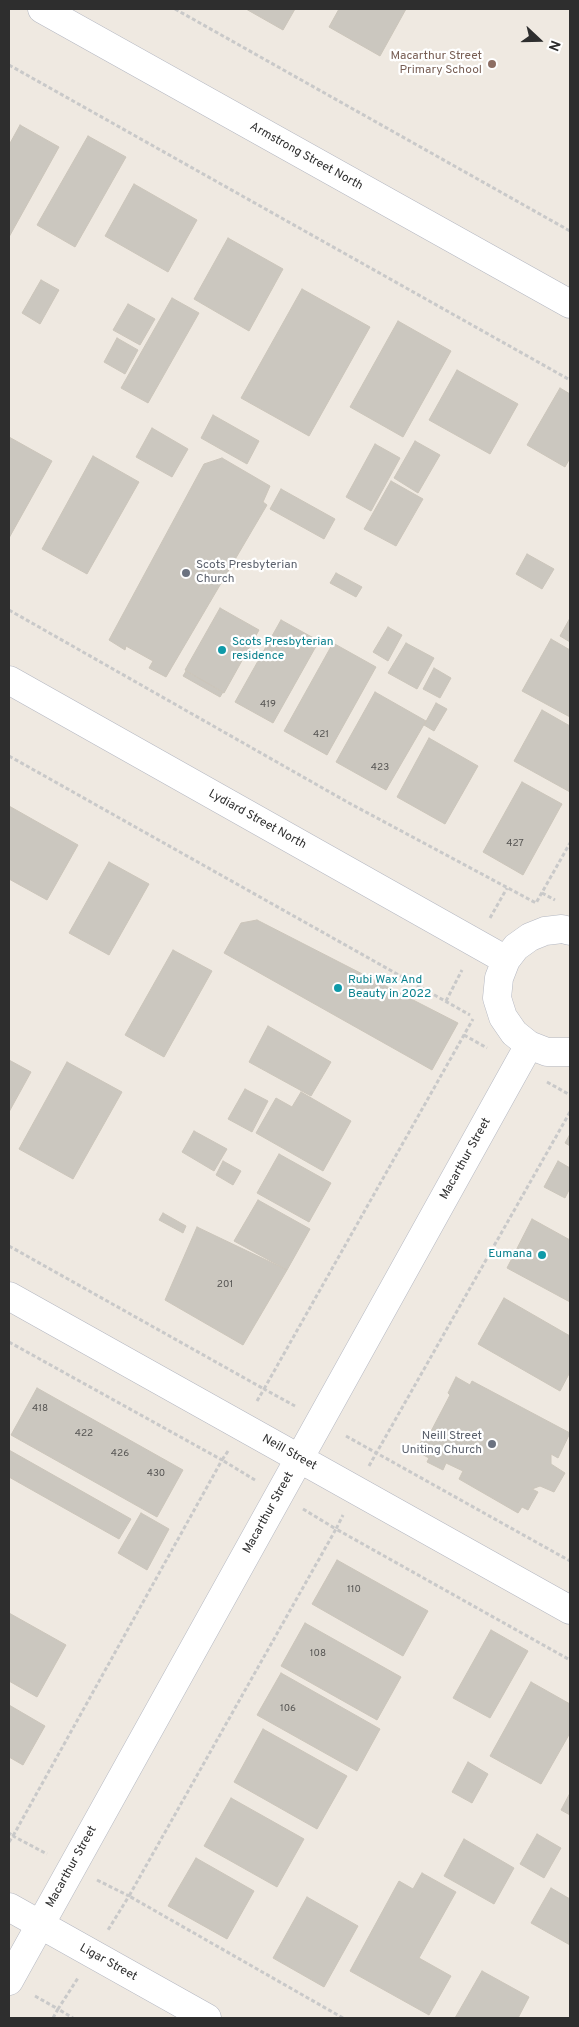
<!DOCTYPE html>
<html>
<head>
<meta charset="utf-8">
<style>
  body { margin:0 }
  #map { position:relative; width:579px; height:2027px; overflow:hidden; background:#efe9e1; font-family:Overpass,sans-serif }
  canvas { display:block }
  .frame { position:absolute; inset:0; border:10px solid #2e2e2e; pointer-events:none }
  .north { position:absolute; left:514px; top:15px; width:50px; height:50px; -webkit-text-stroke:4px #fff; paint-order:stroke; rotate:111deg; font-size:14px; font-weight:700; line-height:20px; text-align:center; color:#2e2e2e }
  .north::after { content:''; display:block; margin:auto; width:18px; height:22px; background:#2e2e2e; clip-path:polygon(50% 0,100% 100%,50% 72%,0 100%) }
</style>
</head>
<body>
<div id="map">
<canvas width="579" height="2027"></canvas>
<div class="frame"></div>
<div class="north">N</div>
</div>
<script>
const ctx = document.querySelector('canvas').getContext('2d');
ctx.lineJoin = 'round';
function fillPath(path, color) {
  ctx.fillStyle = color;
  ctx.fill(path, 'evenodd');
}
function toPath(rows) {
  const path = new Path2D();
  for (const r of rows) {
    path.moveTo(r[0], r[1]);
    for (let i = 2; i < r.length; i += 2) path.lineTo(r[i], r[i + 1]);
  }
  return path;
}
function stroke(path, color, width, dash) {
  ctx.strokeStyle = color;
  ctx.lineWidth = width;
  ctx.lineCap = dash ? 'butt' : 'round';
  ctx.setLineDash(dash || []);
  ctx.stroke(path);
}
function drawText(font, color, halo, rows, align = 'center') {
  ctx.font = font + ' Overpass,sans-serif';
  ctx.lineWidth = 4.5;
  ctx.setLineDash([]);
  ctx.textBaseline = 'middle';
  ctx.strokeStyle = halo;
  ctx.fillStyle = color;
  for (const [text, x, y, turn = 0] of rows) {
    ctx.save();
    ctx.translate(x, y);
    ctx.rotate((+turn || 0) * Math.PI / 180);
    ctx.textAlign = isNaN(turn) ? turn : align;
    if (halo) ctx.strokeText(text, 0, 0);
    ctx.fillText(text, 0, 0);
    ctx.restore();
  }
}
const building = toPath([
  [246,9,295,9,283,30,246,9],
  [339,9,406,9,380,56,329,27,339,9],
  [20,125,59,147,9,237,9,145,20,125],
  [88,136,126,157,75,247,37,225,88,136],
  [134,184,197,220,168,272,105,236,134,184],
  [228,238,283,269,249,331,194,299,228,238],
  [41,280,59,290,40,324,22,313,41,280],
  [302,289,370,327,309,436,241,398,302,289],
  [172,298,199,313,148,403,121,388,172,298],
  [128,304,155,319,140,345,113,330,128,304],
  [398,321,451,351,403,437,350,407,398,321],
  [117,338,138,350,125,374,104,362,117,338],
  [457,370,518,404,490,454,429,420,457,370],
  [560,388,570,394,570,458,565,467,527,445,560,388],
  [213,415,259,441,247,464,201,438,213,415],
  [152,428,188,449,172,477,136,457,152,428],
  [9,437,52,461,9,538,9,437],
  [415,441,440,455,418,493,394,478,415,441],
  [375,444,400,458,371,511,346,497,375,444],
  [93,456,139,482,87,574,42,549,93,456],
  [222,458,270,486,263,502,267,505,166,677,149,668,153,661,126,646,125,650,109,640,204,464,222,458],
  [391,481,423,499,396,546,364,529,391,481],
  [281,489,335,519,324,539,270,509,281,489],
  [527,554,554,569,542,589,516,574,527,554],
  [336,573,362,587,356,597,330,583,336,573],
  [220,608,259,630,224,693,185,670,220,608],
  [570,618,570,642,560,636,570,618],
  [281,620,319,641,273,723,235,702,281,620],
  [388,627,402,635,388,661,373,652,388,627],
  [551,639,570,650,570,717,522,691,551,639],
  [333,643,376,667,327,755,284,731,333,643],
  [406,643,434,658,417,689,388,673,406,643],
  [434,668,451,678,440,698,423,689,434,668],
  [186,671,223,692,220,697,183,676,186,671],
  [375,692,426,721,386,790,336,762,375,692],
  [436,703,447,709,434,731,424,725,436,703],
  [542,710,570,726,570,792,514,761,542,710],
  [429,738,478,766,445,824,397,797,429,738],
  [522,782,562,804,523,875,483,852,522,782],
  [9,806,78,845,47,900,9,879,9,806],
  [109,862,149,884,109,955,69,933,109,862],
  [257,920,458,1023,432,1070,224,953,241,923,257,920],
  [173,950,212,971,164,1057,125,1035,173,950],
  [268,1026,331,1062,311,1096,249,1062,268,1026],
  [9,1060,31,1072,9,1112,9,1060],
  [67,1062,122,1092,73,1179,19,1149,67,1062],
  [245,1089,268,1101,252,1132,228,1119,245,1089],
  [301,1092,351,1121,323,1171,256,1133,276,1098,292,1107,301,1092],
  [194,1131,227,1149,214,1171,182,1152,194,1131],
  [570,1134,570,1146,565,1143,570,1134],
  [279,1154,331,1183,309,1222,257,1193,279,1154],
  [223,1161,241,1171,233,1185,216,1175,223,1161],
  [558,1161,570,1168,570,1188,565,1198,544,1187,558,1161],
  [258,1200,310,1229,287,1270,234,1241,258,1200],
  [163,1213,186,1226,183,1233,159,1220,163,1213],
  [532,1219,570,1240,570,1302,507,1268,532,1219],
  [197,1227,287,1270,243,1345,165,1300,197,1227],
  [504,1298,570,1336,570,1372,560,1391,478,1344,504,1298],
  [456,1377,470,1385,472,1381,570,1433,558,1458,551,1454,551,1464,565,1473,554,1492,540,1486,532,1489,538,1492,528,1510,522,1507,518,1513,459,1479,463,1471,446,1463,443,1470,427,1462,429,1458,416,1451,424,1436,428,1437,450,1395,448,1393,456,1377],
  [37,1388,183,1470,157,1517,11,1435,37,1388],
  [9,1450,131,1519,119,1539,9,1477,9,1450],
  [141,1513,169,1529,147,1570,118,1553,141,1513],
  [337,1560,428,1611,403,1656,312,1604,337,1560],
  [9,1613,66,1645,37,1697,9,1681,9,1613],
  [305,1623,401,1677,377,1720,281,1666,305,1623],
  [491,1630,528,1651,490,1718,453,1698,491,1630],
  [281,1673,380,1729,357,1771,257,1715,281,1673],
  [531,1682,570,1704,570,1733,541,1784,490,1756,531,1682],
  [9,1705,45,1726,23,1765,9,1757,9,1705],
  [263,1729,347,1776,317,1829,234,1782,263,1729],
  [468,1762,488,1774,472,1803,452,1792,468,1762],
  [570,1793,570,1815,561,1810,570,1793],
  [231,1798,304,1839,277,1887,204,1846,231,1798],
  [537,1834,561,1848,544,1878,520,1864,537,1834],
  [464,1839,514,1868,494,1904,444,1876,464,1839],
  [196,1858,254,1891,227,1939,168,1906,196,1858],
  [422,1873,456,1892,419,1958,451,1976,429,2015,350,1971,399,1881,413,1889,422,1873],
  [551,1888,570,1899,570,1945,531,1923,551,1888],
  [307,1897,358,1926,324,1987,273,1958,307,1897],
  [482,1971,529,1997,518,2018,455,2018,482,1971]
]);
fillPath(building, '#cbc7bf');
stroke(building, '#cbc5ba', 1);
const minor = toPath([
  [42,9,570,304],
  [9,680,506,960],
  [570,931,562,929,545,931,530,937,516,947,506,960,499,978,497,998,503,1017,514,1033,529,1045,547,1052,570,1052],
  [9,1296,570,1610],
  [9,1907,207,2018],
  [9,1981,529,1045]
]);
stroke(minor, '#b4b7c1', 29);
stroke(toPath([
  [175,9,570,231],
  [9,65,570,380],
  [9,610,349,803,536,903,570,843],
  [9,756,470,1015],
  [542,893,555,900],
  [490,918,507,888],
  [446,1001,462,970],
  [464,1035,487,1048],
  [547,1082,570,1095],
  [9,1246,264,1389,473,1019],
  [9,1342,222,1460,13,1836,9,1833],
  [257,1401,264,1389,295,1406],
  [346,1436,570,1561],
  [228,1451,222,1460,255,1480],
  [369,1466,570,1112],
  [303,1509,336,1529,343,1515],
  [9,1842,13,1836,47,1854],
  [97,1880,129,1896,108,1930],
  [35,1996,58,2009,78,1978],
  [53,2018,58,2009,73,2018],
  [343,2018,129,1896,336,1529,570,1660]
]), '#c9c9c9', 3, [4, 2.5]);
stroke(minor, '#fff', 28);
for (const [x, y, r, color] of [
  [492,64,5,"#8d6e63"],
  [186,573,5,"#6b7280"],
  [222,650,5,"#0f9aa8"],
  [338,988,5,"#0f9aa8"],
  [542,1255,5,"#0f9aa8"],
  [492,1444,5,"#6b7280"]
]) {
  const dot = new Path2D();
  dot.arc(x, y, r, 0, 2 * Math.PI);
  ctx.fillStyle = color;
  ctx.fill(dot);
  stroke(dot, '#fff', 2);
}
drawText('10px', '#555452', null, [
  ["419",268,705],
  ["421",321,735],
  ["423",380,768],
  ["427",515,844],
  ["201",225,1285],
  ["418",40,1409],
  ["422",84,1434],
  ["426",120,1454],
  ["430",156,1474],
  ["110",354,1590],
  ["108",318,1654],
  ["106",288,1709]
]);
drawText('12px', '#785e54', '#fff', [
  ["Macarthur Street",482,57],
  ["Primary School",482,71]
], 'right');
drawText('12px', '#2e2e2e', '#fff', [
  ["Armstrong Street North",306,157,29],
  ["Lydiard Street North",257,820,29],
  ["Macarthur Street",466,1159,-61],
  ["Neill Street",289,1453,29],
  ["Macarthur Street",269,1513,-61],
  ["Macarthur Street",72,1867,-61],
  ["Ligar Street",108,1963,29]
]);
drawText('12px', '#5b616d', '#fff', [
  ["Scots Presbyterian",196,566],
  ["Church",196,580],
  ["Neill Street",482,1437,"right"],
  ["Uniting Church",482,1451,"right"]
], 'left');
drawText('12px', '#0d838f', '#fff', [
  ["Scots Presbyterian",232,643],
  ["residence",232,657],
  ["Rubi Wax And",348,981],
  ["Beauty in 2022",348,995],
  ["Eumana",532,1255,"right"]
], 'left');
</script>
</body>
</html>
